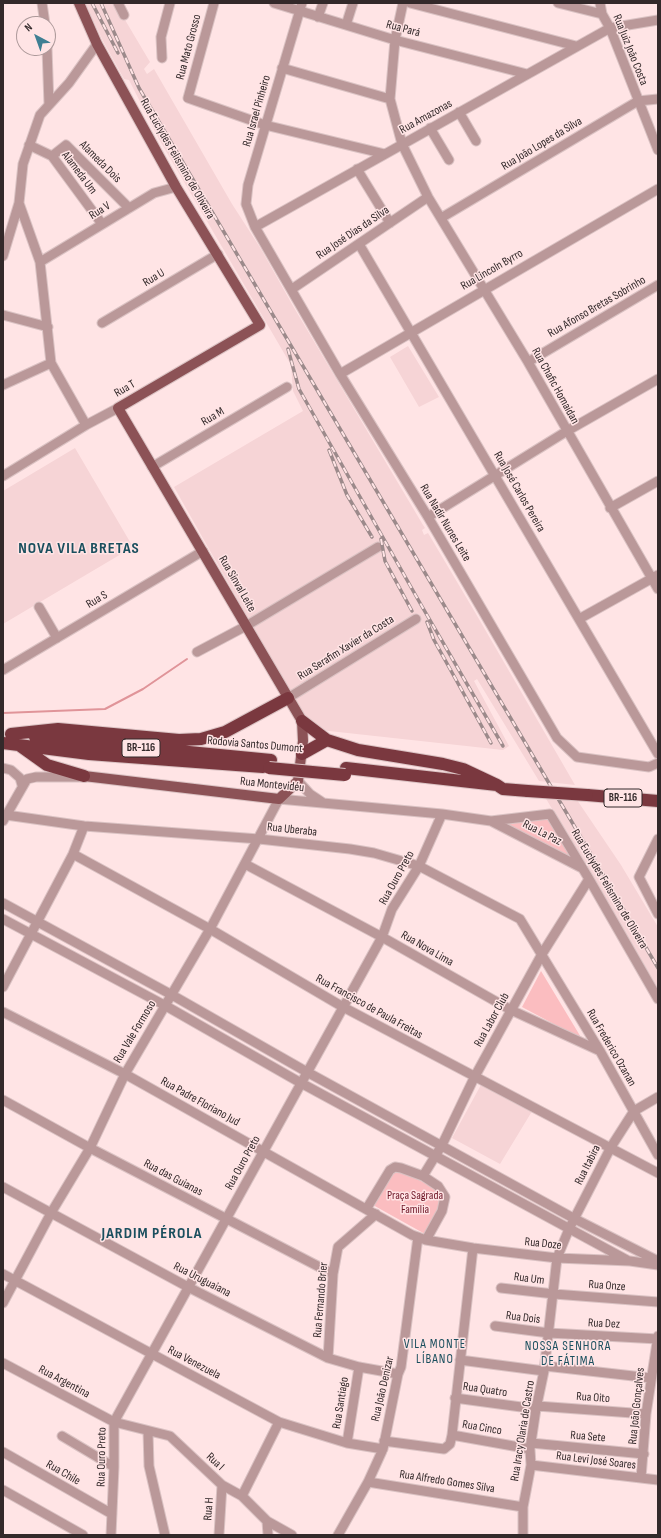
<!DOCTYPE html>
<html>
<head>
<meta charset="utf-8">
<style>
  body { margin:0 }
  #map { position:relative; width:661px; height:1538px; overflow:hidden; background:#ffe4e5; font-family:"Sofia Sans Condensed",sans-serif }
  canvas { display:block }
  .frame { position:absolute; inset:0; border:4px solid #33292a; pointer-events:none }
  .north { position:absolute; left:16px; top:16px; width:40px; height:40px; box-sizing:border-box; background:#ffe4e5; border:1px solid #ad999a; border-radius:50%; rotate:319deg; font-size:11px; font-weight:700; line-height:16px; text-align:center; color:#33292a }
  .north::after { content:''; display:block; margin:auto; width:14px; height:18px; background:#3f7f93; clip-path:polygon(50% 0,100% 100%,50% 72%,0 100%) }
</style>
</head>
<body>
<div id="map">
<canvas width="661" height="1538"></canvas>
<div class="frame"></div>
<div class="north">N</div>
</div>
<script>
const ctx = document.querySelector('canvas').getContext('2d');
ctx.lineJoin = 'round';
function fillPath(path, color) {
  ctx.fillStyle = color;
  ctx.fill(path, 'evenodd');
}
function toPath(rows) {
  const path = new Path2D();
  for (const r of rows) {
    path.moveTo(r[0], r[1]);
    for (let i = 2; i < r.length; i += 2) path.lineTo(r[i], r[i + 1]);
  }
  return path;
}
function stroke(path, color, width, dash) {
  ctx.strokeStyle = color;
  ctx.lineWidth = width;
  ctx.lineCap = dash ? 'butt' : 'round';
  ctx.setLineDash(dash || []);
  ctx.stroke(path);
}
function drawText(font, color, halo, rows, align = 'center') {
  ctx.font = font + ' "Sofia Sans Condensed",sans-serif';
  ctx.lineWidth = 3;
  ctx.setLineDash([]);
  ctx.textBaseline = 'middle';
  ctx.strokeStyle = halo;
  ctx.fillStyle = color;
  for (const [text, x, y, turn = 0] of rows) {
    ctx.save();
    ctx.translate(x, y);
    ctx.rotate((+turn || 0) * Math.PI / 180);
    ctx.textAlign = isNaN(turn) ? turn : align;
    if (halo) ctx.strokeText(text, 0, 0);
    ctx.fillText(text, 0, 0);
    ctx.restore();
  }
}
fillPath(toPath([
  [85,3,115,3,150,62,144,69,147,74,154,69,232,204,261,249,293,306,423,525,425,528,422,530,424,535,428,533,476,614,575,785,539,781,477,679,474,681,509,746,503,750,320,730,305,719,174,487,303,411,293,391,291,365,159,139,129,80,124,79,103,41],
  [408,346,439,397,419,407,390,357],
  [75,448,133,547,3,624,3,491],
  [545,797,577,800,621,865,658,927,658,988],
  [482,1083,534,1108,500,1164,452,1138]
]), '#f6d4d6');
fillPath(toPath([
  [547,817,575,861,499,822],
  [541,971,582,1039,522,1007],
  [401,1171,433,1187,440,1197,442,1203,425,1234,373,1205,392,1172]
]), '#fbbdc0');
stroke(toPath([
  [3,713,105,709,143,689,187,659]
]), '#e09499', 2);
const minor = toPath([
  [42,3,45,24],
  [118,3,124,15],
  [214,3,188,98,265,125,385,154],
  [274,3,395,40,527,74],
  [302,3,248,185,246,204,255,227,340,374,428,517,557,738,577,757,649,767,658,763],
  [403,3,395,40,390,99,402,144,428,197,528,362,658,589],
  [410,3,576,46],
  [558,3,602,14],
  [600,3,602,14,610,28,658,150],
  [318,17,323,3],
  [346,25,353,3],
  [47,48,49,105],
  [162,58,161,37,170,3],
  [282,68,390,99],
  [459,112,476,141],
  [430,128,449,160],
  [29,145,52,156,102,224],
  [52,156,66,145,129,208],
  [357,169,390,223],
  [19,203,40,262,51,363,86,425],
  [441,218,638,101,658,99],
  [255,227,610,28,658,20],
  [359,244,658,754],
  [3,256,19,203,23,164,40,115,69,83,97,44],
  [40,262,154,193,176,187],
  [292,289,428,197],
  [3,315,48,327],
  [102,323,218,254],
  [528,362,658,285],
  [340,374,658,189],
  [3,385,51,363],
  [152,467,287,387],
  [3,476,86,425,118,408],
  [610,508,658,481],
  [428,517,567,431,658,379],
  [39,607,57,638],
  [579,619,658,575],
  [197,652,246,626,378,547],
  [3,670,203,551],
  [288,698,416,619],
  [3,768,11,770,20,778,22,785],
  [298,781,310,794,322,802],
  [6,815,84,826,259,839,350,849,374,853,419,866,520,919,600,1051,658,1155],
  [3,821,27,779,36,777,79,777],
  [491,821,582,868],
  [658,839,639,877,658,914],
  [73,854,210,929,343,1007,658,1173],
  [245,864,382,937,511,1010,600,1051],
  [3,903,172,995,307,1072,575,1219,658,1261],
  [3,919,166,1006,301,1083,627,1260],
  [3,987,73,854,84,826],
  [3,1012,125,1074,412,1235,426,1240,473,1248,557,1258,630,1261,658,1265],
  [3,1100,90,1148,333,1274],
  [423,1176,442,1145,474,1078,542,954,589,879],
  [3,1187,188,1287,328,1358,359,1367,398,1374],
  [367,1208,390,1170,395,1167,401,1168,423,1176,438,1186,445,1197,442,1211,426,1240],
  [3,1274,279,1422,347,1443,383,1449],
  [501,1288,554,1294,658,1302],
  [3,1303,51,1213,90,1148,125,1074,210,929,279,799,442,814,491,821,550,814,589,879,658,999],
  [495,1326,549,1333,658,1339],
  [328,1358,333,1274,338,1247,376,1214],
  [460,1360,544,1371],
  [3,1363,114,1422,170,1436,222,1485,242,1496,267,1521,292,1535],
  [545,1366,651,1378],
  [455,1398,536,1409],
  [537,1406,646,1414],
  [148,1432,149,1466,165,1535],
  [452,1435,530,1449],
  [62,1436,114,1467],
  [384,1441,444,1449,450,1444,452,1435,473,1248],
  [347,1443,359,1367],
  [531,1443,644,1454],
  [3,1452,112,1514],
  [531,1465,658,1480],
  [641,1478,646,1414,658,1336],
  [368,1482,523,1507],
  [3,1490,83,1535],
  [242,1496,279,1422],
  [267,1521,268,1535],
  [111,1535,114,1467,114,1422,382,937,392,909,419,866,442,814],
  [219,1535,222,1485],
  [338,1535,368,1482,383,1449,398,1374,401,1367,418,1237],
  [523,1535,523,1507,531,1465,530,1449,536,1409,544,1371,557,1258,569,1229,611,1147,634,1111,658,1097]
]);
const major = toPath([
  [79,3,97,44,176,187,260,325,118,408,302,721,303,741,298,781,279,799,84,776]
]);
const highway = toPath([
  [302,721,327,740,358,750,443,764,463,769,497,785],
  [11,734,58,729,179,740,201,739,225,732,288,698],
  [35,737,271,760],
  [3,743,89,754,263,767],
  [19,745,47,765,84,776],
  [302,754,327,740],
  [346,768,497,785,503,789,528,791],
  [587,795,658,801]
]);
stroke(minor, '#dac2c3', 11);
stroke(major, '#dac2c3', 12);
stroke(highway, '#dac2c3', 14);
stroke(minor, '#ba9899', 9);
stroke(major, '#8c5256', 10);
stroke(highway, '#7a383f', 12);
const rail = toPath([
  [92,3,118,53],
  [101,3,139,88,658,968],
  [288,349,299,389,420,603,503,746],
  [329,450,347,495,372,537],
  [381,539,385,561,412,611],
  [427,622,434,640,491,743]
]);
stroke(rail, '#9c8a8b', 3.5);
stroke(rail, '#ffe4e5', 2, [6]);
const highwayBridge = toPath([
  [269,768,345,775],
  [528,791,587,795]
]);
stroke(highwayBridge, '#dac2c3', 14, []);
stroke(highwayBridge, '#7a383f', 12);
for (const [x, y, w] of [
  [141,748,38],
  [623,798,38]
]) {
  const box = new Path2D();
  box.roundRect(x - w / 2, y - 9, w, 18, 3);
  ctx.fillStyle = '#ffe4e5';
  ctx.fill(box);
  stroke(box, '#33292a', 1);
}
drawText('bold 11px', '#33292a', null, [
  ["BR-116",141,748],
  ["BR-116",623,798]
]);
drawText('12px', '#33292a', '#ffe4e5', [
  ["Rua Pará",403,29,15],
  ["Rua Mato Grosso",189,47,-75],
  ["Rua Juiz João Costa",630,50,68],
  ["Rua Israel Pinheiro",257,111,-74],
  ["Rua Amazonas",426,117,-29],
  ["Rua João Lopes da Silva",542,144,-31],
  ["Rua Euclydes Felismino de Oliveira",177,159,60],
  ["Alameda Dois",100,162,45],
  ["Alameda Um",79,173,53],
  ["Rua V",100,211,-32],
  ["Rua José Dias da Silva",353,233,-34],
  ["Rua Lincoln Byrro",492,270,-30],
  ["Rua U",154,278,-31],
  ["Rua Afonso Bretas Sobrinho",597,307,-30],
  ["Rua Chafic Homaidan",555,386,61],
  ["Rua T",125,389,-30],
  ["Rua M",213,417,-30],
  ["Rua José Carlos Pereira",519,492,60],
  ["Rua Nadir Nunes Leite",445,523,59],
  ["Rua Sinval Leite",237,584,60],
  ["Rua S",97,600,-31],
  ["Rua Serafim Xavier da Costa",346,648,-32],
  ["Rodovia Santos Dumont",255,745,5],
  ["Rua Montevidéu",272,785,6],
  ["Rua Uberaba",292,830,6],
  ["Rua La Paz",542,833,27],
  ["Rua Ouro Preto",397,878,-61],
  ["Rua Euclydes Felismino de Oliveira",609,889,59],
  ["Rua Nova Lima",427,949,30],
  ["Rua Francisco de Paula Freitas",369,1007,29],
  ["Rua Labor Club",492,1020,-61],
  ["Rua Vale Formoso",135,1032,-59],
  ["Rua Frederico Ozanan",611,1048,60],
  ["Rua Padre Floriano Jud",200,1102,29],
  ["Rua Ouro Preto",243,1163,-61],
  ["Rua Itabira",588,1165,-63],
  ["Rua das Guianas",173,1178,28],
  ["Rua Doze",543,1244,6],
  ["Rua Um",529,1279,7],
  ["Rua Uruguaiana",202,1280,27],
  ["Rua Onze",607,1286,4],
  ["Rua Fernando Brier",321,1300,-85],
  ["Rua Dois",523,1318,7],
  ["Rua Dez",604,1324,3],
  ["Rua Venezuela",194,1363,28],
  ["Rua Argentina",64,1382,28],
  ["Rua João Denizar",383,1389,-77],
  ["Rua Quatro",485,1390,8],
  ["Rua Oito",593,1398,4],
  ["Rua Santiago",341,1403,-81],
  ["Rua João Gonçalves",637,1406,-84],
  ["Rua Cinco",482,1428,10],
  ["Rua Iracy Olaria de Castro",523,1431,-81],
  ["Rua Sete",588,1437,5],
  ["Rua Ouro Preto",102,1457,-89],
  ["Rua Levi José Soares",596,1461,7],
  ["Rua I",215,1462,43],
  ["Rua Chile",63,1473,30],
  ["Rua Alfredo Gomes Silva",447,1482,9],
  ["Rua H",209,1509,-86]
]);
drawText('12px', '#6e1526', '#ffe4e5', [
  ["Praça Sagrada",415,1196],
  ["Família",415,1210]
]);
ctx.letterSpacing = '1px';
drawText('13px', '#1a4f5e', '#ffe4e5', [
  ["VILA MONTE",435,1345],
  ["LÍBANO",435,1360],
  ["NOSSA SENHORA",568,1347],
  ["DE FÁTIMA",568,1362]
]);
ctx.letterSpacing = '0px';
ctx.letterSpacing = '1px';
drawText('bold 16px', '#1a4f5e', '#ffe4e5', [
  ["NOVA VILA BRETAS",79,549],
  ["JARDIM PÉROLA",152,1234]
]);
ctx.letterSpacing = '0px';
</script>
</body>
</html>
